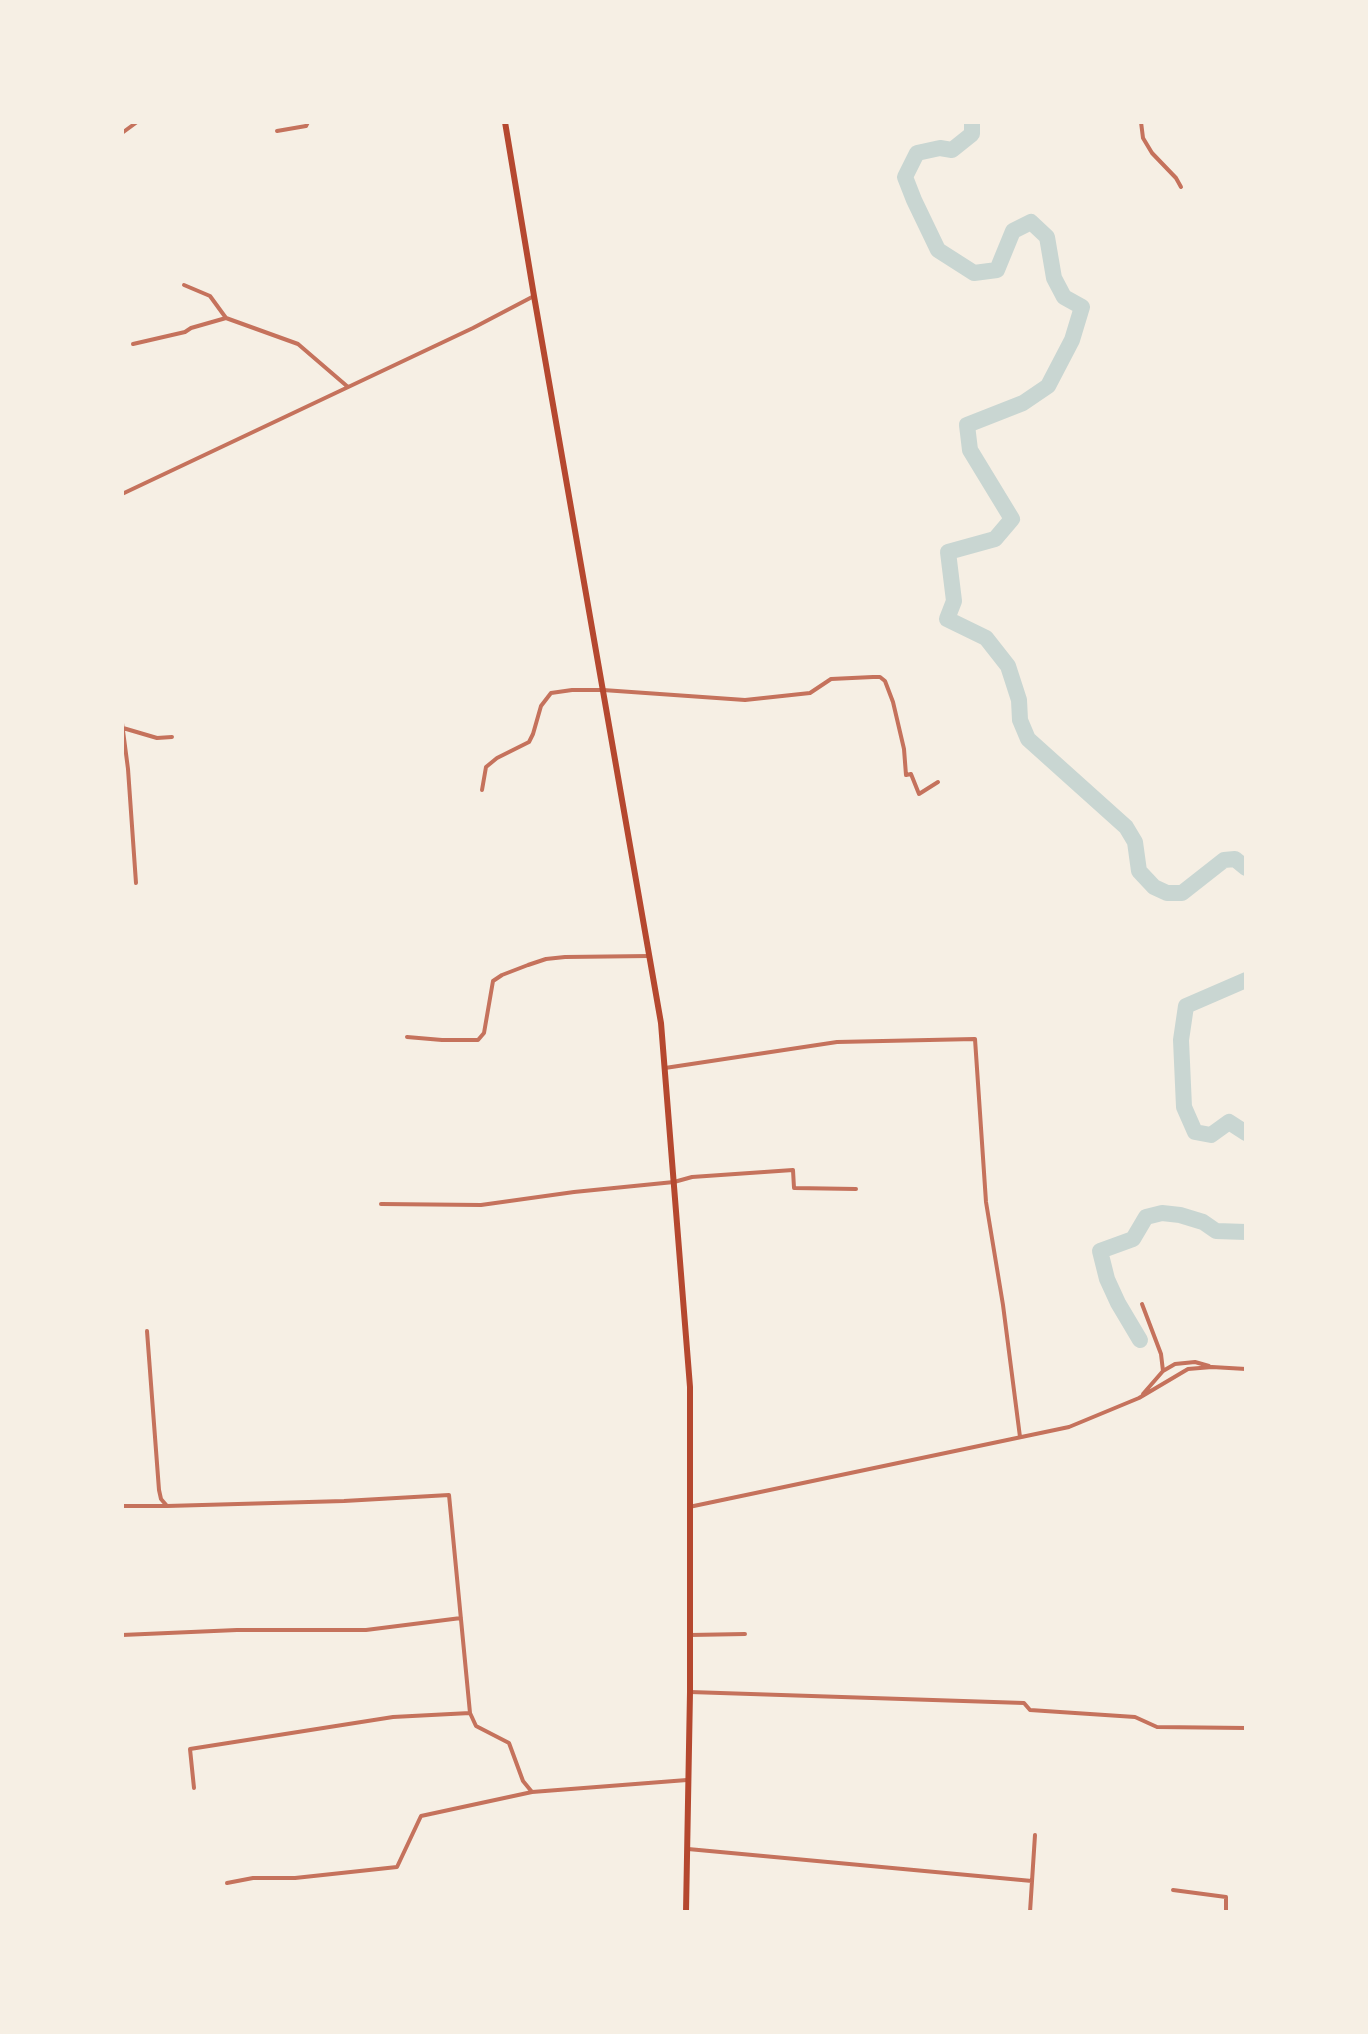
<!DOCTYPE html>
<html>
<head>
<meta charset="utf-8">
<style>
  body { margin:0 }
  #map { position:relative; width:1368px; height:2034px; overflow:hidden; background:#f6efe4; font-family:"Libre Baskerville",serif }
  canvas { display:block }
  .frame { position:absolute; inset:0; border:124px solid #f6efe4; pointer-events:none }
</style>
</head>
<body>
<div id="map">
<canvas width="1368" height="2034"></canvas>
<div class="frame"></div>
</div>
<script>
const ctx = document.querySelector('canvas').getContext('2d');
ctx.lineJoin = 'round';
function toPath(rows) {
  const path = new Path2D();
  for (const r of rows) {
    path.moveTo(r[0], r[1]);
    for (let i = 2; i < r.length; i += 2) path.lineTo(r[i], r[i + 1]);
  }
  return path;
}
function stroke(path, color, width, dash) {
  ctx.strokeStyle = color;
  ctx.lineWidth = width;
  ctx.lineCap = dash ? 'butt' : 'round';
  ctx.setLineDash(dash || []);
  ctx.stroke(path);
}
stroke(toPath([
  [972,122,972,134,952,150,940,148,917,153,905,177,914,200,938,250,974,273,997,270,1013,231,1031,222,1047,237,1054,278,1064,297,1082,307,1072,340,1048,386,1023,403,967,425,970,450,1012,519,995,539,948,552,954,601,947,619,986,638,1008,666,1019,700,1020,720,1028,739,1126,827,1135,842,1139,871,1154,887,1167,893,1182,893,1224,860,1235,859,1246,868],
  [1246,980,1186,1006,1181,1040,1184,1107,1195,1132,1211,1135,1229,1122,1246,1133],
  [1140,1340,1118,1303,1107,1279,1100,1251,1133,1239,1146,1217,1162,1213,1180,1215,1203,1222,1216,1231,1246,1232]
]), '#c9d6d2', 16);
stroke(toPath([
  [1141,122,1143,138,1152,153,1176,178,1181,187],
  [277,131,306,126,308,122],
  [122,133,137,122],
  [184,285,210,296,226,318,298,344,348,387],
  [133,344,185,332,191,328,226,318],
  [122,494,473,328,534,296],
  [122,723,128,769,136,883],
  [123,728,157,738,172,737],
  [482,790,486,767,497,758,529,742,533,734,541,706,551,693,572,690,603,690,745,700,810,693,831,679,873,677,880,677,885,681,893,702,904,749,906,775,911,774,919,794,938,782],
  [407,1037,442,1040,478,1040,484,1033,493,981,502,975,528,965,546,959,565,957,650,956],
  [665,1068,837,1042,975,1039,986,1202,1003,1305,1020,1437],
  [381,1204,481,1205,574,1192,674,1182,692,1177,793,1170,794,1188,856,1189],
  [1142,1304,1161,1354,1163,1371],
  [147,1331,159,1490,161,1499,167,1506,344,1501,449,1495,470,1713,476,1726,509,1743,523,1781,532,1792],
  [1143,1394,1163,1371,1175,1364,1195,1362,1209,1366],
  [122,1506,167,1506],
  [689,1507,1069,1427,1139,1398,1188,1369,1212,1367,1246,1369],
  [122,1635,237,1630,366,1630,461,1618],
  [690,1635,745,1634],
  [690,1692,1024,1703,1030,1710,1135,1717,1157,1727,1246,1728],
  [194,1788,190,1749,393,1717,470,1713],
  [688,1849,1032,1881],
  [227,1883,253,1878,295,1878,397,1867,421,1816,532,1792,687,1780],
  [1173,1890,1226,1897,1226,1912],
  [1030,1912,1035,1835]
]), '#c5725c', 4);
stroke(toPath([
  [505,122,534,296,661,1023,690,1387,690,1692,686,1912]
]), '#b5482f', 6);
</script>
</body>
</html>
